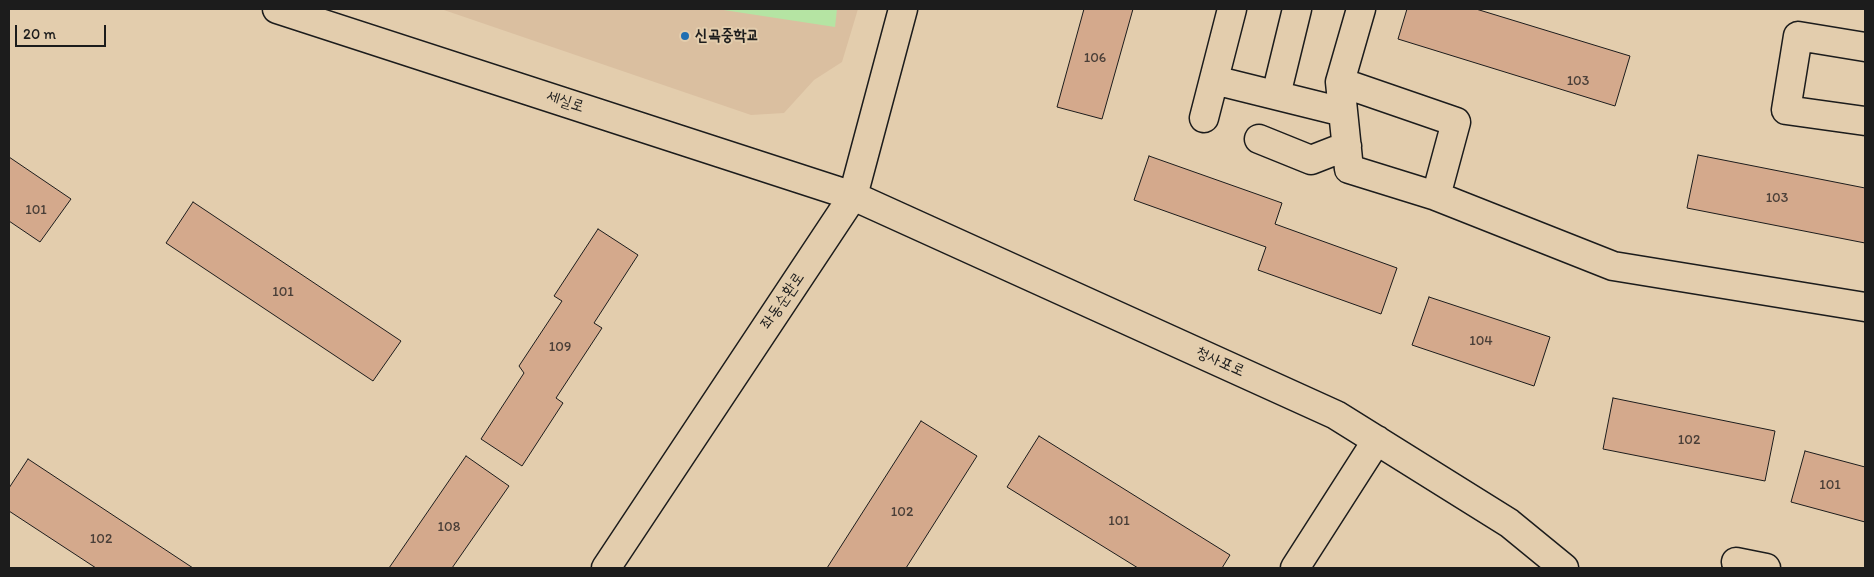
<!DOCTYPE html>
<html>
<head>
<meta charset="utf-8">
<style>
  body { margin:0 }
  #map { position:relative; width:1874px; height:577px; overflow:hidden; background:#e3cdad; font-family:Itim,sans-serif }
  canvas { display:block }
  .frame { position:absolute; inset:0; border:10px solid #1c1c1c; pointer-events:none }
  .scale { position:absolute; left:15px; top:25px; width:91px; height:22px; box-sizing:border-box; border:2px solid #1c1c1c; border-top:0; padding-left:6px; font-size:15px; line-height:18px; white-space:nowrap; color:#1c1c1c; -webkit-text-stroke:4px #e3cdad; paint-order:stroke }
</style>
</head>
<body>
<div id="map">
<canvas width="1874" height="577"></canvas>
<div class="frame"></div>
<div class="scale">20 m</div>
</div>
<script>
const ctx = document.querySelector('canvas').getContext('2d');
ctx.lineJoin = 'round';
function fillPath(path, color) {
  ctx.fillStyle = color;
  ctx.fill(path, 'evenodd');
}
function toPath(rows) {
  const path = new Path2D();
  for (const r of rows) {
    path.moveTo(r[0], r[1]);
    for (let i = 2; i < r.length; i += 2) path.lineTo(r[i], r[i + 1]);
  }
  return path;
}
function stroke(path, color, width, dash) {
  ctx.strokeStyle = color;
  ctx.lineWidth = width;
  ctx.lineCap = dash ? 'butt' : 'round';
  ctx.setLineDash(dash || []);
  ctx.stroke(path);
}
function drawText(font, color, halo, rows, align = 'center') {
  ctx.font = font + ' Itim,"Poor Story",sans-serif';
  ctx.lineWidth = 4;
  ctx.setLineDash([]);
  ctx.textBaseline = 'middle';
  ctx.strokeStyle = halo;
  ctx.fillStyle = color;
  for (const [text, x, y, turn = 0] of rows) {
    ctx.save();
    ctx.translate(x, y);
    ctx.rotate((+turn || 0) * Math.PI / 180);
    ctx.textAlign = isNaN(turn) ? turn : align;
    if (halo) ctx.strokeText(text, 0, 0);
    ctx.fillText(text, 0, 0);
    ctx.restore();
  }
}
fillPath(toPath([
  [441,9,858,9,842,62,814,80,784,113,751,115]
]), '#dabfa0');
fillPath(toPath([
  [717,9,837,9,835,27]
]), '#b5e4a3');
const building = toPath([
  [1084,9,1133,9,1102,119,1057,107,1084,9],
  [1407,9,1476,9,1630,56,1615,106,1398,39,1407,9],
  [1698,155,1865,188,1865,243,1687,208,1698,155],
  [1149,156,1282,203,1275,224,1397,268,1381,314,1258,270,1266,247,1134,200,1149,156],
  [9,157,71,199,40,242,9,221,9,157],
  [193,202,401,341,373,381,166,243,193,202],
  [598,229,638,255,594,323,602,328,556,398,563,403,522,466,481,439,524,373,519,366,562,301,554,296,598,229],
  [1429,297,1550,337,1534,386,1412,345,1429,297],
  [1613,398,1775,431,1765,481,1603,449,1613,398],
  [921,421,977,456,906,568,827,568,921,421],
  [1039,436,1230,555,1222,568,1138,568,1007,487,1039,436],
  [1805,451,1865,467,1865,522,1791,502,1805,451],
  [466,456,509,486,452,568,389,568,466,456],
  [28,459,193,568,96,568,9,511,9,488,28,459]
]);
fillPath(building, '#d4a98c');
stroke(building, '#1c1c1c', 1);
const minor = toPath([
  [277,9,853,196,1336,415,1509,523,1564,568],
  [1361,9,1340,82,1456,122,1436,196,1613,266,1865,307],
  [1865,47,1798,36,1786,110,1865,121],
  [1214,80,1343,112],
  [1340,82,1349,169,1436,196],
  [1276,95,1297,9],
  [1204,118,1232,9],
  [1259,139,1311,160,1347,146],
  [1736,562,1766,568],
  [606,568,853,196,903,9],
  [1295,568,1377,440]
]);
stroke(minor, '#1c1c1c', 31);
stroke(minor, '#e3cdad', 28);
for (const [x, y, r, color] of [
  [685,36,5,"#1f6fb2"]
]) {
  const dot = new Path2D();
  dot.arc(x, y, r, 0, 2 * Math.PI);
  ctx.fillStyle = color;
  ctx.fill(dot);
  stroke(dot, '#e3cdad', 2);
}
drawText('14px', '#4a3f38', null, [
  ["106",1095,58],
  ["103",1578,81],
  ["103",1777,198],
  ["101",36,210],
  ["101",283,292],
  ["104",1481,341],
  ["109",560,347],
  ["102",1689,440],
  ["101",1830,485],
  ["102",902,512],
  ["101",1119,521],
  ["108",449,527],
  ["102",101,539]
]);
drawText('bold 16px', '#1c1c1c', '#e3cdad', [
  ["신곡중학교",695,36]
], 'left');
drawText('16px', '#1c1c1c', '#e3cdad', [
  ["세실로",565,102,18],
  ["좌동순환로",783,301,-56],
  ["청사포로",1220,362,24]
]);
</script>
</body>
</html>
